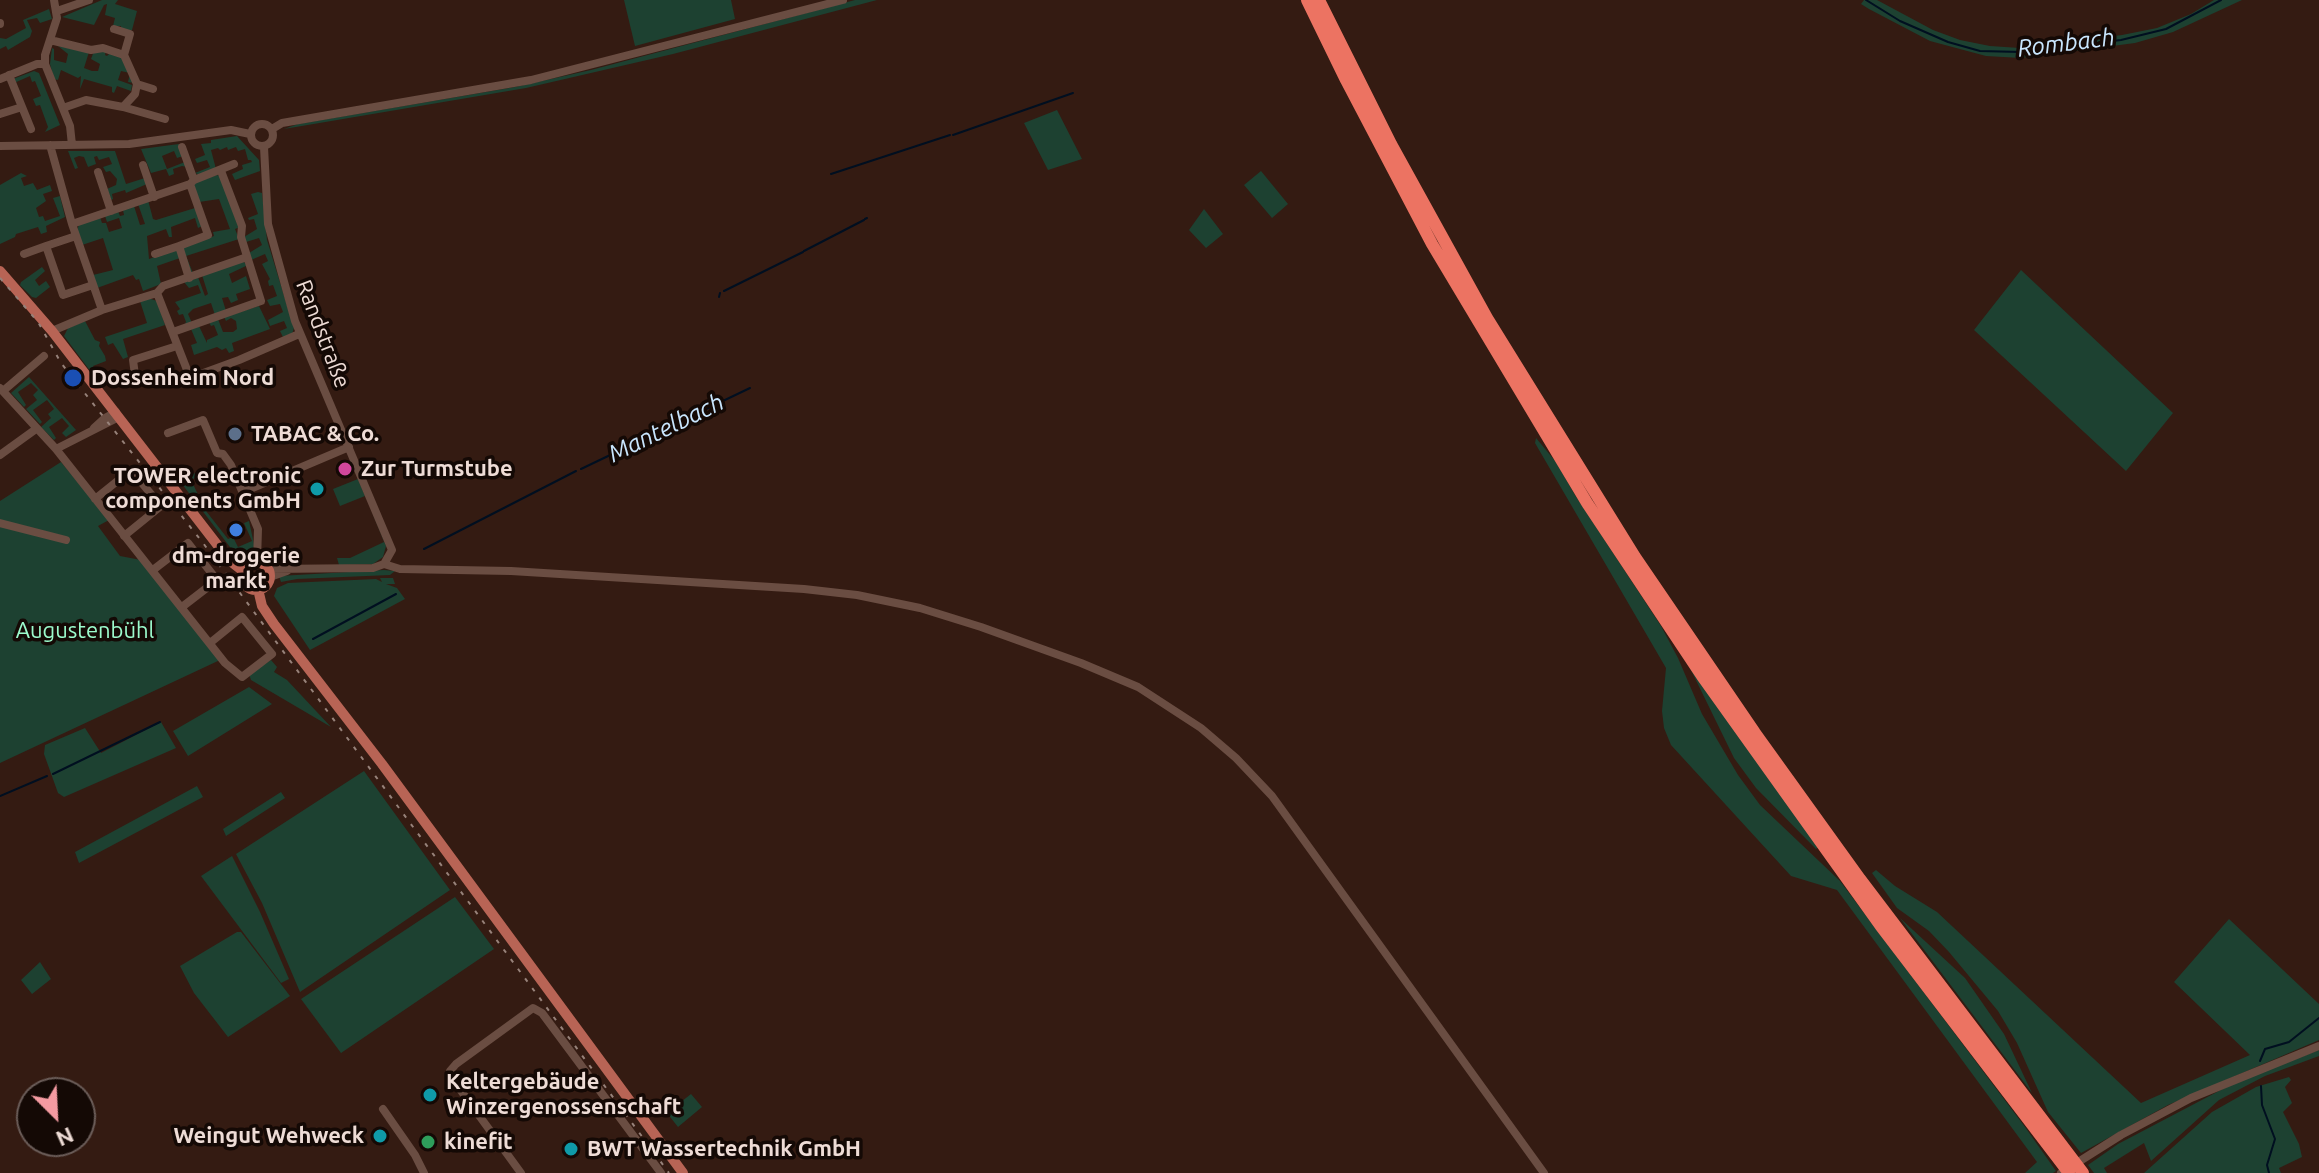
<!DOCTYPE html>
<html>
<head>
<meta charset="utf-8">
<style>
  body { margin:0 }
  #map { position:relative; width:2319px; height:1173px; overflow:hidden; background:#341b12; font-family:Ubuntu,sans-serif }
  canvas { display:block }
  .north { position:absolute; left:16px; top:1077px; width:80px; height:80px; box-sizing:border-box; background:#140905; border:2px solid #6b5d59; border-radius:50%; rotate:156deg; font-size:22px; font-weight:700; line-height:32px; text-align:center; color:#eedcd6 }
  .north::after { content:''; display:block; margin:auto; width:28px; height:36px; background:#f49aa1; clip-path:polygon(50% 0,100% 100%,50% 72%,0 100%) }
</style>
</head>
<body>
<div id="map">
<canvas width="2319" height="1173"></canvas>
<div class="north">N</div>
</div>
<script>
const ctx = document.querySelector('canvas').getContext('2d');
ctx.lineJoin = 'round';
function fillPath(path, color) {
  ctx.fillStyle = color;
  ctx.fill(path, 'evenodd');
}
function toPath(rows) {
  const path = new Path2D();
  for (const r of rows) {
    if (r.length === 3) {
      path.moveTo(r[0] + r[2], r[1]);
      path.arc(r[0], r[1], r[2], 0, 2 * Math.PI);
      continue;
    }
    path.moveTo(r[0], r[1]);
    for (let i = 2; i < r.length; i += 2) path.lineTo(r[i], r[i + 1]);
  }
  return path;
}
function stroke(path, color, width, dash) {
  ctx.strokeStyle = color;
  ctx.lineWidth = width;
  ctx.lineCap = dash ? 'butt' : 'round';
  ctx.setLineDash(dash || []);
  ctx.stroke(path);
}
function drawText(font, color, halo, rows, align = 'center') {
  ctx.font = font + ' Ubuntu,sans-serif';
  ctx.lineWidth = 7;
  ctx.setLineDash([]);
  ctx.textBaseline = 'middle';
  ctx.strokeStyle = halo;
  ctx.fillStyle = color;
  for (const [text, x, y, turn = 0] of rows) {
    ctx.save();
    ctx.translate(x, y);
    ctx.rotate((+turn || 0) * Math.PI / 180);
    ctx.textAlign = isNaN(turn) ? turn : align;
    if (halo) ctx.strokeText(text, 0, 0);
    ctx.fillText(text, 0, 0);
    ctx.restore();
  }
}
fillPath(toPath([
  [102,0,118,0,115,4,137,11,132,30,128,32,121,30,121,26,113,26,115,18,105,15,107,4,104,5,94,25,62,17],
  [624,0,731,0,735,19,635,46],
  [855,0,877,0,673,54,526,88,284,129,298,124,515,87,591,70],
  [1864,0,1877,0,1933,30,1960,40,1990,46,2020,48,2122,35,2157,28,2191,14,2214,0,2242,0,2173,32,2135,43,2021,58,1986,56,1930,41,1869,9,1861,4],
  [49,9,52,19,40,23,37,18,27,20,32,31,30,37,8,50,6,46,0,49,0,38,6,39,26,28,23,20],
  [58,46,89,52,84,68,92,71,98,71,100,64,91,59,94,51,106,51,105,55,107,56,111,52,123,55,134,83,128,82,130,73,121,71,118,80,132,85,131,91,117,86,114,93,112,92,112,87,84,79,80,89,81,76,78,78,61,70,58,80,54,79,50,64,52,48,54,49,54,60,66,63,68,54],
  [34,71,39,73,60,125,45,132,48,127,40,105,36,106,33,99,41,96,35,81,32,82,30,76,14,83,13,79],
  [1057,110,1082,159,1048,170,1024,123],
  [237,136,259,160,260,171,235,180,232,174,243,169,242,165,252,162,251,160,248,160,245,149,238,151,236,147,228,150,227,147,220,150,218,148,211,150,216,169,200,175,195,173,210,167,207,160,197,163,195,159,205,155,201,144,211,143,211,140],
  [179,144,183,156,177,158,174,151,162,156,167,169,185,162,187,167,182,166,173,169,174,174,169,176,166,169,151,173,141,149],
  [68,151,115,151,126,184,145,178,147,184,126,193,125,190,112,194,113,199,111,200,107,189,116,185,117,179,110,171,106,172,103,167,112,164,109,157,99,160,97,156,94,157,96,164,88,167,84,157,79,156,74,158,78,168,75,169],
  [1261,171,1288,204,1272,218,1244,185],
  [21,173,27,176,21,178,24,186,33,183,37,190,50,185,52,191,43,194,46,201,36,208,39,217,43,216,45,221,60,216,53,198,60,196,65,217,46,226,47,232,41,234,38,227,16,234,15,237,0,244,0,185],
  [217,175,222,177,240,227,235,229,239,239,186,256,193,273,188,270,182,252,185,246,214,236,213,232,230,229,219,199,199,202,193,186,196,182],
  [258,192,262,193,267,240,294,328,292,334,283,337,280,331,287,328,284,321,270,326,268,320,283,312,280,304,270,306,267,300,277,296,273,285,269,286,268,281,270,279,262,264,268,261,265,254,251,260,249,253,262,245,259,238,246,242,244,237,257,229,254,219,249,220,248,218,258,214,251,194],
  [148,200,153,219,156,220,195,208,202,226,198,228,195,218,171,227,172,237,169,237,166,229,147,236,149,259,177,249,180,258,157,266,161,284,143,291,139,279,136,280,133,275,97,288,93,275,113,270,103,238,82,245,77,231,79,224,100,217,102,223,106,223,109,232,122,228,119,218,107,222,105,216,118,211,120,216,124,215,123,210,134,206,140,225,145,224,138,204],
  [1204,209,1223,234,1206,248,1189,230],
  [242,261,248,265,229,274,232,283,246,276,250,289,236,294,238,300,231,303,228,297,222,298,226,311,215,315,211,303,193,309,188,314,192,323,184,326,186,322,183,314,179,315,177,311,180,309,175,302,201,293,198,285,189,288,184,282,198,277,205,296,208,294,202,275],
  [42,267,45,271,35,280,39,286,46,281,50,287,36,298,32,297,20,285,21,282],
  [2021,270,2173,413,2126,471,1974,330],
  [148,298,157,301,165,325,123,339,128,357,123,359,113,343,108,345,105,337,147,323,140,301],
  [259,306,270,329,232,343,234,351,229,353,226,348,222,350,217,347,194,355,191,345,197,343,191,329,199,326,207,343,207,340,218,335,214,325,211,326,209,322,218,319,223,332,233,332,237,329,236,321,231,318,226,321,224,317],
  [85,321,95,340,100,342,99,346,105,356,106,361,93,366,97,375,94,376,64,336,68,328],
  [29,377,76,430,66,437,62,433,69,426,62,418,49,427,56,438,54,440,41,427,51,418,48,414,54,409,47,400,33,410,42,422,40,424,26,409,37,400,33,395,38,390,31,383,18,392,26,405,24,407,11,393],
  [1536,438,1556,462,1575,495,1661,626,1678,658,1702,714,1738,775,1760,805,1840,881,2025,1127,2056,1171,2053,1173,2025,1173,2037,1162,1837,890,1791,876,1671,745,1664,728,1662,711,1666,668,1535,443],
  [61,462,109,520,98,526,120,556,141,560,220,660,0,763,0,501],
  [217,464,216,467,191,480,206,511,228,539,233,537,238,547,252,541,244,523,249,521,254,544,253,553,243,558,236,555,179,480],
  [358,479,365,496,340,506,333,489],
  [370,508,386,546,383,557,373,564,339,565,337,558,350,558,384,542],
  [384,570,395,571,390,575,297,579,281,582,279,576],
  [380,578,393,578,395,584,386,584,397,588,405,599,310,650,274,596,277,588,288,583,376,579,382,582],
  [271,660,277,667,274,672,287,680,331,727,251,680,249,674],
  [1690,668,1820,846,1816,849,1756,788,1734,758],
  [249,687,272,704,188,756,173,731],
  [161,722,176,748,64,797,58,793,44,754,45,745,85,728,101,753],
  [364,771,450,890,300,992,262,903,236,854],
  [197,786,203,797,79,863,75,852],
  [281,792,285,798,226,836,223,829],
  [232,856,260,912,289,979,281,983,201,876],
  [1876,870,1895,886,1937,912,2141,1103,2250,1055,2174,982,2229,919,2319,1004,2319,1040,2168,1105,2081,1153,2048,1112,2017,1043,1998,1011,1949,952,1929,931,1897,908,1872,873],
  [455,897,494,949,341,1053,301,999],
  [1900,918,1965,978,2004,1034,2032,1093],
  [237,932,241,932,290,996,228,1037,194,993,180,966],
  [40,962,51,979,32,994,21,980],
  [2319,1050,2319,1056,2265,1076,2219,1100,2151,1161,2144,1143,2104,1168,2107,1173,2094,1173,2088,1165,2118,1144,2236,1082],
  [2289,1077,2291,1080,2285,1087,2292,1103,2283,1112,2299,1144,2302,1157,2279,1168,2281,1173,2144,1173,2212,1112,2256,1087],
  [691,1094,702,1107,678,1127,667,1113]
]), '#1d4131');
stroke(toPath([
  [1866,0,1900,21,1948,42,1980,51,2020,52,2121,40,2166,29,2221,0],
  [953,135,1073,93],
  [831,174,950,135],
  [865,219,867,218],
  [804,251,864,220],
  [724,291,803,252],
  [719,297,720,293],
  [581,469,750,388],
  [424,549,576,471],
  [313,639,396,594],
  [53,774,160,722],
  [0,796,47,776],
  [2260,1061,2265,1049,2289,1042,2319,1018],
  [2261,1086,2262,1105,2275,1139,2267,1165,2269,1173]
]), '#000f20', 2);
stroke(toPath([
  [54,0,57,18,45,55,45,64,70,126,72,145],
  [57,11,89,0],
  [0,23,0,24],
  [114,29,130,34,124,55],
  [50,40,91,50,103,48,124,55,137,84,135,94,123,107,86,100,63,108],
  [9,75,31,129],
  [0,79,37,64,45,64],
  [137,84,153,89],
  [123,107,165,119],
  [0,114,22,107],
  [262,135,11],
  [272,129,282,123,531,80,843,0],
  [50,145,72,224,102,310],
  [0,146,129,144,231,130,250,134],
  [182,147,194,180],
  [264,147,268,224,295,321,392,550,384,564,373,568,269,569],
  [143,165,154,197],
  [98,172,111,211],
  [72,224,190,184,194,180,234,164],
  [76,236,46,246,63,295,93,285],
  [24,254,46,246],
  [155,254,179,246],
  [189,278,179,246,208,235,190,184],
  [157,293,163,286,247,257],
  [52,331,102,310,157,293,189,375,198,375,239,360,299,334],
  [173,332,261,301,241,237,242,226,221,171],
  [135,375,133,360,177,346],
  [0,388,56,449,225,663,242,677,272,654,242,617,210,643],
  [3,391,44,356],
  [94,428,105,418,116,412],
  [168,433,203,420,217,453,223,454,231,465,258,529,257,561],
  [56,449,119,417],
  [0,455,36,429],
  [243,492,349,447],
  [95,499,131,470,161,506,124,536],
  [0,523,66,540],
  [384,564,400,569,511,571,804,589,857,595,920,608,981,627,1081,663,1138,687,1201,728,1236,758,1272,796,1544,1173],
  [153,570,188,543,202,561,217,580,182,607],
  [270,577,287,571],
  [383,1109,415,1155,424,1173],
  [521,1173,451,1077,450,1071,456,1064,533,1008,542,1013,661,1173],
  [2061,1173,2121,1135,2191,1098,2319,1046]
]), '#6a4d42', 8);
stroke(toPath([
  [0,271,52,331,229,560,243,571],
  [256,576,14],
  [258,589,262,606,274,624,382,764,683,1173]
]), '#b86455', 10);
stroke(toPath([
  [1307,0,1346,80,1432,244,1587,503,1702,676,1880,925,2069,1173],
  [1319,0,1391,144,1487,318,1635,557,1755,733,1860,879,2083,1173]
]), '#ec7362', 12);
stroke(toPath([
  [0,278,38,322,61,363,203,543,669,1173]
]), '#97827a', 2, [4, 8]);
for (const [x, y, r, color] of [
  [73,378,10,"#1a4fb4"],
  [235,434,8,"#5c6f8a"],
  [345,469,8,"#d1479c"],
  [317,489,8,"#0f9aa8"],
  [236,530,8,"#3f7fe0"],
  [430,1095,8,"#0f9aa8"],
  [380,1136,8,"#0f9aa8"],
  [428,1142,8,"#2e9e5b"],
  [571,1149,8,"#0f9aa8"]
]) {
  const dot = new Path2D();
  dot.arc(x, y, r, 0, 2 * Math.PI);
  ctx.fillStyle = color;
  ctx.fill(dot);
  stroke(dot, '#140905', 3);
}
drawText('22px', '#eedcd6', '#140905', [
  ["Randstraße",323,334,69]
]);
drawText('bold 22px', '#eedcd6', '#140905', [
  ["Dossenheim Nord",91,378],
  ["TABAC & Co.",251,434],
  ["Zur Turmstube",361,469],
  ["TOWER electronic",301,476,"right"],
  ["components GmbH",301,501,"right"],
  ["dm-drogerie",236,556,"center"],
  ["markt",236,581,"center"],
  ["Keltergebäude",446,1082],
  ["Winzergenossenschaft",446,1107],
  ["Weingut Wehweck",364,1136,"right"],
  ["kinefit",444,1142],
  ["BWT Wassertechnik GmbH",587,1149]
], 'left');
drawText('22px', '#9cfbcd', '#140905', [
  ["Augustenbühl",85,631]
]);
drawText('italic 24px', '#c9e6fe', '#140905', [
  ["Rombach",2066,43,-7],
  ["Mantelbach",666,428,-26]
]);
</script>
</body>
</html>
